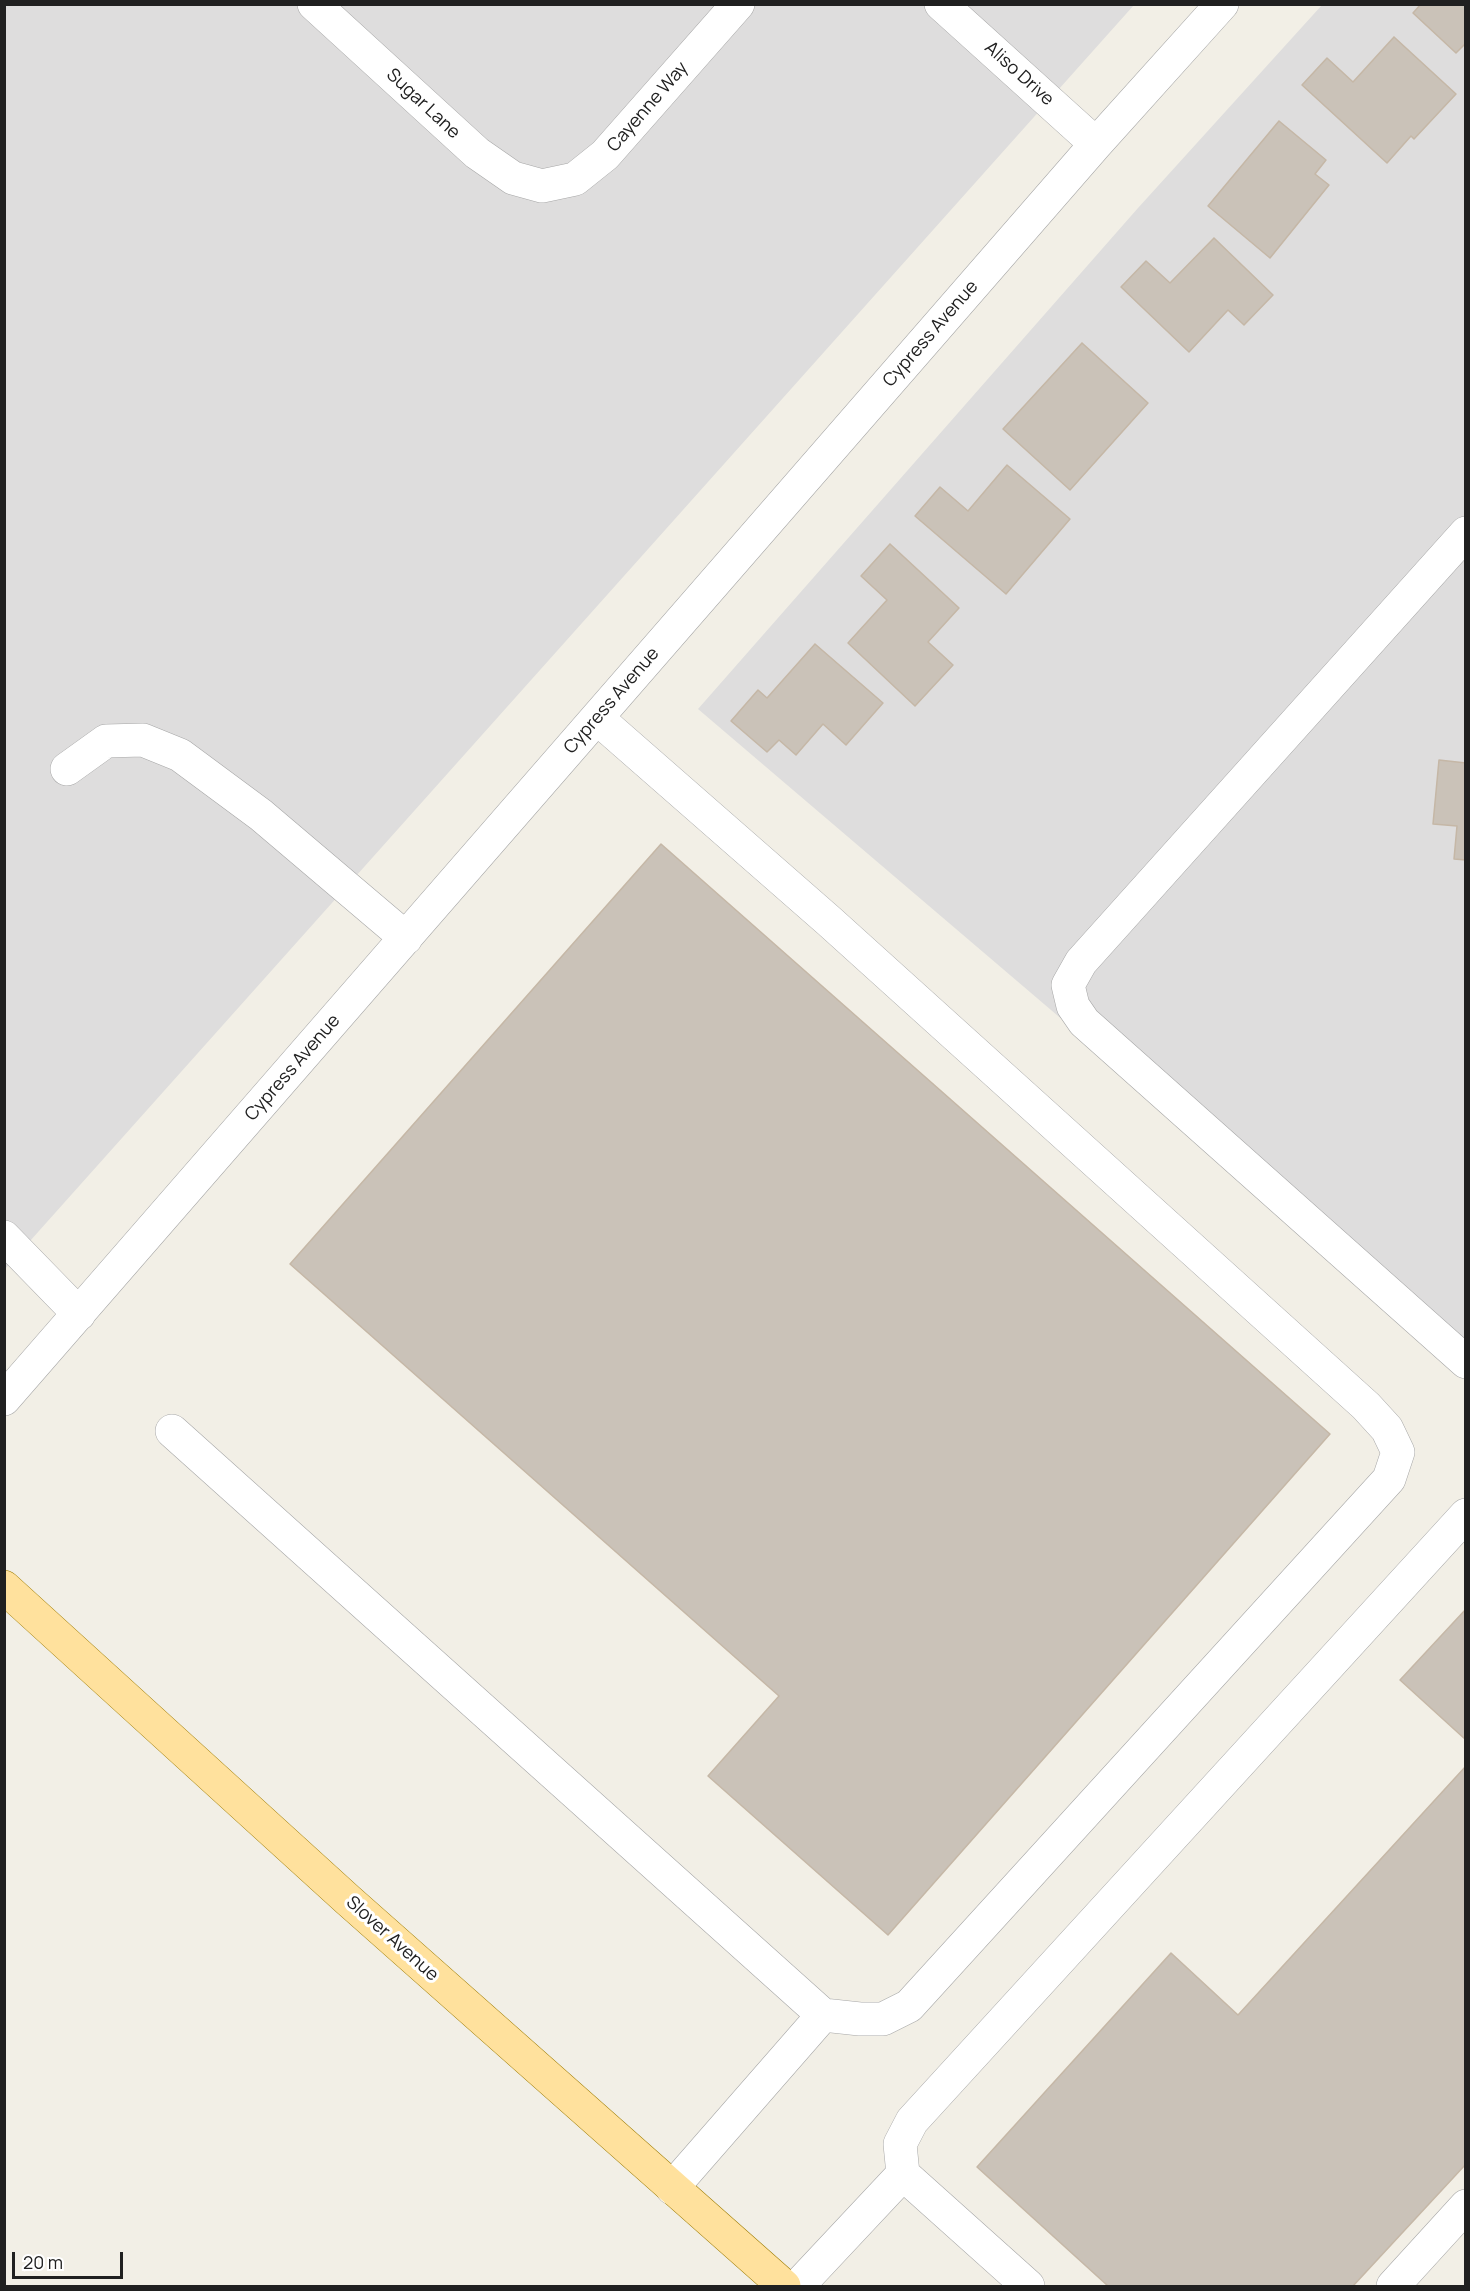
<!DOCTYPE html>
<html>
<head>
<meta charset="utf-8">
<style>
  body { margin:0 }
  #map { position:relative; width:1470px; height:2291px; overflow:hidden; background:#f2efe6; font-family:Manrope,sans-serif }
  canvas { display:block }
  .frame { position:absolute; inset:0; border:6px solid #202020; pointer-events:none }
  .scale { position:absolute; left:12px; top:2252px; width:111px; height:27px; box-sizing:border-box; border:3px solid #202020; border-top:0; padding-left:8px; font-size:18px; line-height:21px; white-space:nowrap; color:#202020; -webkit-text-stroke:4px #fff; paint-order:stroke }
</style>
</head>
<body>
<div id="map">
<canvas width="1470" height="2291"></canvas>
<div class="frame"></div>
<div class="scale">20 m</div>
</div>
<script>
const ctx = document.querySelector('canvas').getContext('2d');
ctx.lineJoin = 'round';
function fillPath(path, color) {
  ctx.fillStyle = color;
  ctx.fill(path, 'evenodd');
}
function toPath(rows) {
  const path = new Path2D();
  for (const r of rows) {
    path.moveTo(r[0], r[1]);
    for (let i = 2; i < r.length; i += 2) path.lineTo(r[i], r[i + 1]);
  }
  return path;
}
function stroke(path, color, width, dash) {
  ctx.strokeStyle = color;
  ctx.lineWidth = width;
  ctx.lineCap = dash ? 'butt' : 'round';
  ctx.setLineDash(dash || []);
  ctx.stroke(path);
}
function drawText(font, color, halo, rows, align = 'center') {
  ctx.font = font + ' Manrope,sans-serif';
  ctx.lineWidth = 6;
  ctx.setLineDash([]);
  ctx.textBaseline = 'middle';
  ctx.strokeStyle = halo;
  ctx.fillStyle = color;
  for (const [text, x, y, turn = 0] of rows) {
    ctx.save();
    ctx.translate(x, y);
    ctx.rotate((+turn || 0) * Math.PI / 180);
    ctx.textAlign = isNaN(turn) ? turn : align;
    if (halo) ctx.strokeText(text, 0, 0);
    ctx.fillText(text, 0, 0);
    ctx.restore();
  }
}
fillPath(toPath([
  [5,5,1134,5,5,1269],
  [1322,5,1465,5,1465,1363,698,709,1138,208]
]), '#dedddd');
const building = toPath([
  [1421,4,1466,4,1466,43,1456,53,1413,13,1421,4],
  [1394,37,1456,94,1414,139,1411,136,1387,163,1302,85,1327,58,1353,82,1394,37],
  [1279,121,1326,160,1315,174,1329,185,1270,258,1208,206,1279,121],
  [1214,238,1273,295,1244,325,1228,310,1189,352,1121,287,1146,261,1170,283,1214,238],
  [1082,343,1148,403,1070,490,1003,429,1082,343],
  [1007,465,1070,519,1006,594,915,516,940,487,968,511,1007,465],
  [890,544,959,608,928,642,953,665,915,706,848,643,887,600,861,576,890,544],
  [815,644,883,703,846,745,823,724,796,755,779,740,767,752,731,721,758,690,767,698,815,644],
  [1439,760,1466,763,1466,860,1454,859,1457,826,1433,824,1439,760],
  [661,844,1330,1434,888,1935,708,1776,779,1696,290,1264,661,844],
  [1466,1609,1466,1740,1400,1680,1466,1609],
  [1466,1766,1466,2164,1353,2286,1108,2286,977,2167,1171,1953,1238,2015,1466,1766]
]);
fillPath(building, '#cac2b8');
stroke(building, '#c5b7a6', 1.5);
const minor = toPath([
  [314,4,477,153,513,178,542,186,575,179,605,155,738,4],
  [941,4,1096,144],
  [1466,533,1081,962,1068,985,1073,1006,1084,1022,1466,1362],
  [67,769,106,741,143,740,180,755,261,815,406,938],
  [4,1237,79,1314],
  [4,1399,1096,144,1222,4],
  [172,1431,823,2015,860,2019,883,2019,909,2006,1389,1479,1398,1452,1387,1429,1366,1406,829,921,597,718],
  [672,2188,823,2015],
  [798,2286,903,2174],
  [1028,2286,903,2174,900,2144,912,2121,1466,1515],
  [1393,2286,1466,2206]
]);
const major = toPath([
  [4,1587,348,1900,784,2286]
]);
stroke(minor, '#a7a7a7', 34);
stroke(major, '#9c7b00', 34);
stroke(minor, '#fff', 33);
stroke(major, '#ffe19d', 33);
drawText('18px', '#202020', '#fff', [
  ["Aliso Drive",1019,74,42],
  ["Sugar Lane",423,104,43],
  ["Cayenne Way",648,107,-49],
  ["Cypress Avenue",931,334,-49],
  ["Cypress Avenue",612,701,-49],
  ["Cypress Avenue",293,1068,-49],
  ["Slover Avenue",392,1939,42]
]);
</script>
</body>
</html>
